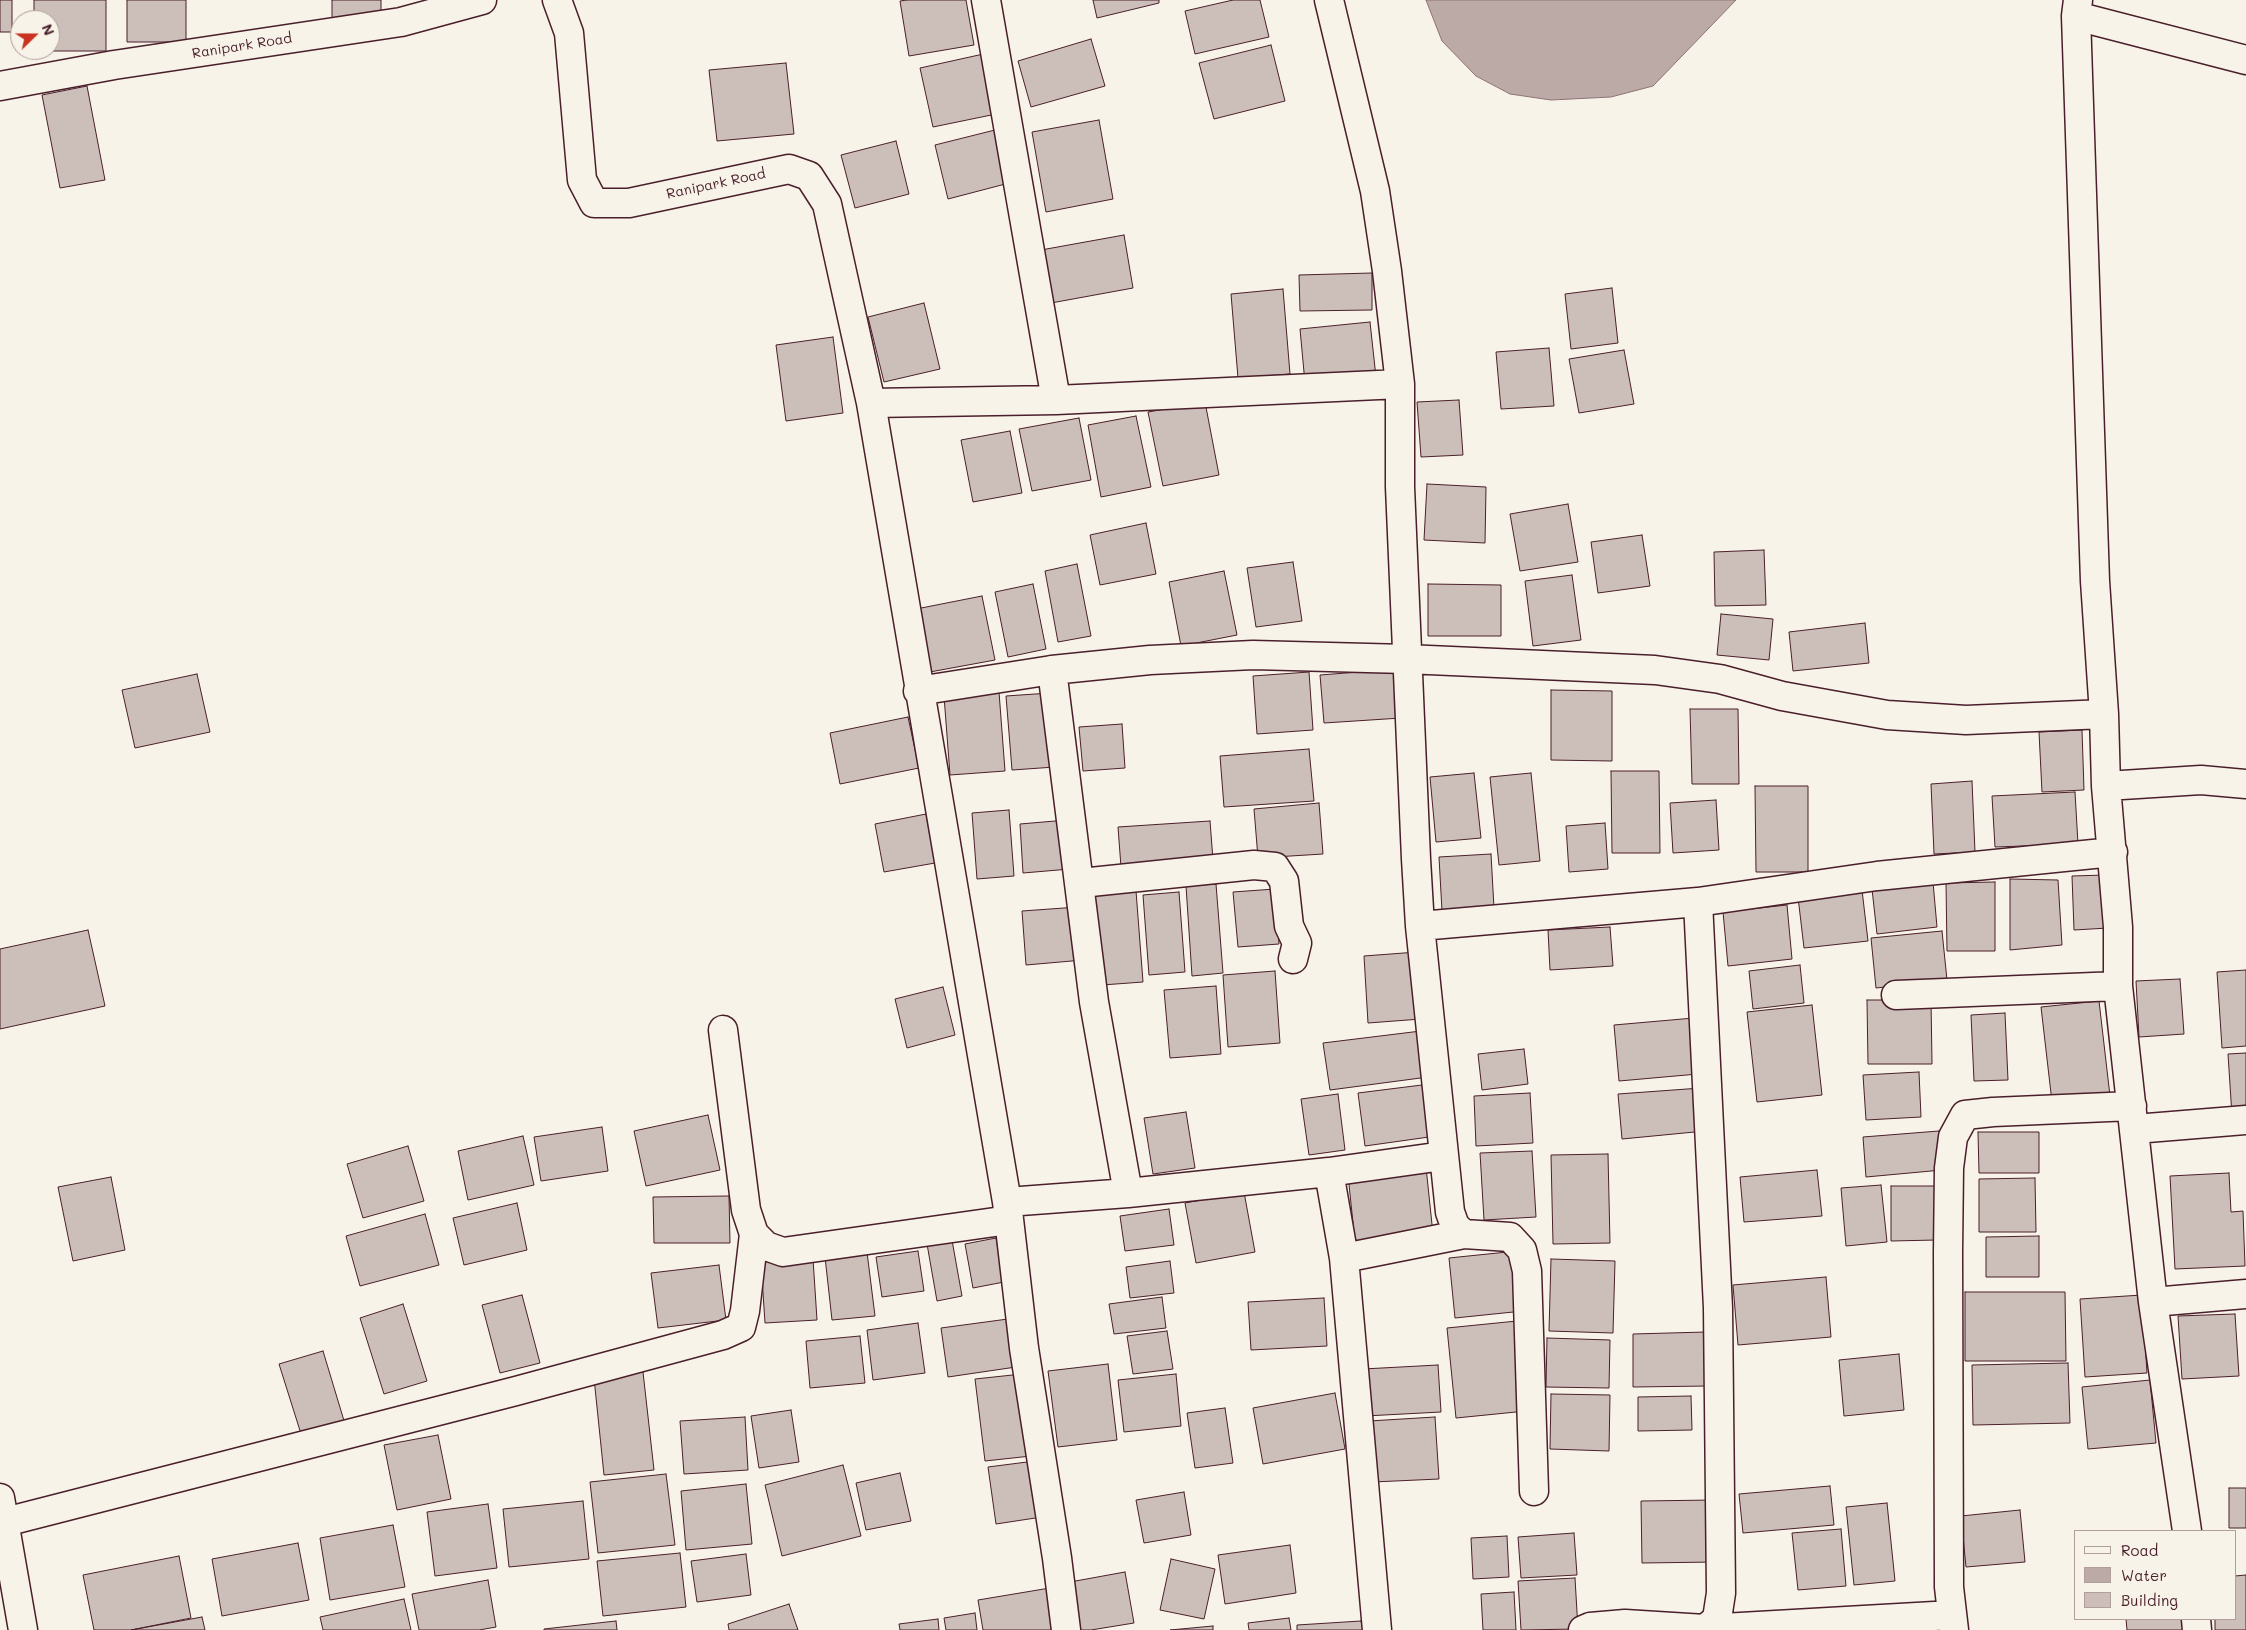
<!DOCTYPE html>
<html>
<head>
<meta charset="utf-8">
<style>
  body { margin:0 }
  #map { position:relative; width:2246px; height:1630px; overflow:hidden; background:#f7f3e8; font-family:Mali,sans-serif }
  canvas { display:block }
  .legend { position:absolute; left:2074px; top:1530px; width:162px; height:90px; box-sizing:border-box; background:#f7f3e8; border:1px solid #b29e9c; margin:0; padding:6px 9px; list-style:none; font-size:15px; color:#4a1f2b }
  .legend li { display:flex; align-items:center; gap:10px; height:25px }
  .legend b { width:25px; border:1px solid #b29e9c }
  .north { position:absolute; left:10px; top:10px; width:50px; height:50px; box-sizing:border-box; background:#f7f3e8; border:1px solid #b29e9c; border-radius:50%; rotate:68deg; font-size:14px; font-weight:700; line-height:20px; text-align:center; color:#4a1f2b }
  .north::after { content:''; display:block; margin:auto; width:18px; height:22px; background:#c8321e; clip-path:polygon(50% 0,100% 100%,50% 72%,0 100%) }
</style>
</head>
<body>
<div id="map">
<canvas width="2246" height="1630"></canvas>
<ul class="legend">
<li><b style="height:6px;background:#f7f3e8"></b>Road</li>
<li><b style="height:14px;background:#bcaaa7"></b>Water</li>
<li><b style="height:14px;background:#ccbfb9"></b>Building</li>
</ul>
<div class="north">N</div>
</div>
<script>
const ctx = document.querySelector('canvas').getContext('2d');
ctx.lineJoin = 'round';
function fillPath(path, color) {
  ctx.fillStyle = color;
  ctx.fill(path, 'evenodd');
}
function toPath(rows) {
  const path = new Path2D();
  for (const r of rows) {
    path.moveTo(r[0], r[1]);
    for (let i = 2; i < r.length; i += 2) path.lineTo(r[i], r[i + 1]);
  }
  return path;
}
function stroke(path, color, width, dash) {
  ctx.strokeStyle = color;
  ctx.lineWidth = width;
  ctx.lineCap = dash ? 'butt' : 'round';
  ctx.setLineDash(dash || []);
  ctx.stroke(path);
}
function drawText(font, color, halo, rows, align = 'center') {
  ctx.font = font + ' Mali,sans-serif';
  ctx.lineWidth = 4.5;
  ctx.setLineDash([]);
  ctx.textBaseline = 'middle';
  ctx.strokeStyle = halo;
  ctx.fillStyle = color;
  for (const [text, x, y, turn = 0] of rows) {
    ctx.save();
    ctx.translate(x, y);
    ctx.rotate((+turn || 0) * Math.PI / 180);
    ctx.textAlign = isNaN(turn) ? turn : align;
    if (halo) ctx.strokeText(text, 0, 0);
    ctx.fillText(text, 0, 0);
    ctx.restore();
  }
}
const water = toPath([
  [1426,0,1736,0,1653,86,1611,97,1551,100,1510,94,1476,76,1442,41,1426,0]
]);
fillPath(water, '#bcaaa7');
stroke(water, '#8e7275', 1);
const building = toPath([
  [0,0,12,0,12,32,0,32,0,0],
  [34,0,106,0,106,51,34,51,50,50,50,20,34,20,34,0],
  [127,0,186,0,186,42,127,42,127,0],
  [332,0,381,0,381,20,332,20,332,0],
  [907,0,966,0,974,45,909,56,900,1,907,0],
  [1093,0,1159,0,1159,3,1097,18,1093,0],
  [1233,0,1260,0,1269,37,1195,54,1185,11,1233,0],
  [1091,39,1105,86,1031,107,1018,61,1091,39],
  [1271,45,1285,101,1214,119,1199,63,1271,45],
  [988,53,1001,113,933,127,920,68,988,53],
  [786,63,794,134,717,141,709,70,786,63],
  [87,86,105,180,60,188,42,95,87,86],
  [1099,120,1113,199,1046,212,1032,132,1099,120],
  [999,129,1013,182,948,199,935,145,999,129],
  [896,141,909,194,855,208,841,155,896,141],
  [1124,235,1133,288,1051,303,1041,250,1124,235],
  [1372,273,1372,310,1300,311,1299,275,1372,273],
  [1612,288,1618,343,1571,349,1565,294,1612,288],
  [1283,289,1290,374,1238,378,1231,294,1283,289],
  [924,303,940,369,884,382,868,317,924,303],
  [1370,322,1376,377,1305,383,1300,329,1370,322],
  [833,337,843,413,786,421,776,345,833,337],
  [1549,348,1554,406,1501,409,1496,352,1549,348],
  [1624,350,1634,404,1579,413,1569,359,1624,350],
  [1459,400,1463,455,1421,457,1417,402,1459,400],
  [1205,402,1219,475,1163,486,1148,412,1205,402],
  [1136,416,1151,487,1101,497,1088,425,1136,416],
  [1079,418,1091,480,1032,491,1019,429,1079,418],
  [1010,431,1022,493,973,502,961,440,1010,431],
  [1427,484,1486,487,1485,543,1424,540,1427,484],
  [1568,504,1578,562,1520,571,1510,514,1568,504],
  [1146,523,1156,574,1100,585,1090,535,1146,523],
  [1642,535,1650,586,1598,593,1591,542,1642,535],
  [1764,550,1766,605,1715,606,1714,552,1764,550],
  [1293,562,1302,621,1256,627,1247,568,1293,562],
  [1077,564,1091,636,1058,642,1045,571,1077,564],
  [1224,571,1237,635,1181,646,1169,582,1224,571],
  [1572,575,1581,640,1533,646,1525,581,1572,575],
  [1033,584,1046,649,1008,657,995,592,1033,584],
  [1428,584,1501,585,1501,636,1428,636,1428,584],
  [982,596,995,660,919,674,906,611,982,596],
  [1721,614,1773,619,1769,660,1717,655,1721,614],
  [1865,623,1869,663,1793,671,1789,632,1865,623],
  [1398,669,1401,718,1324,723,1320,675,1398,669],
  [1309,672,1313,730,1257,734,1253,676,1309,672],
  [197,674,210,732,135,748,122,690,197,674],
  [1551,690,1612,691,1612,761,1551,760,1551,690],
  [999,692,1005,771,950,775,944,696,999,692],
  [1050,693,1055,767,1012,770,1006,696,1050,693],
  [1690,709,1738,709,1739,784,1692,784,1690,709],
  [908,717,919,768,840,784,830,733,908,717],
  [1122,724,1125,768,1083,771,1079,727,1122,724],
  [2082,730,2084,790,2042,792,2039,732,2082,730],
  [1309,749,1314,801,1224,807,1220,756,1309,749],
  [1611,771,1659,771,1660,853,1612,853,1611,771],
  [1474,773,1481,838,1436,842,1430,777,1474,773],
  [1531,773,1540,861,1499,865,1490,777,1531,773],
  [1972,781,1975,852,1934,854,1931,784,1972,781],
  [1755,786,1808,786,1808,872,1756,872,1755,786],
  [2075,792,2078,844,1995,847,1992,796,2075,792],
  [1716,800,1719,850,1673,853,1670,803,1716,800],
  [1319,803,1323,854,1258,858,1254,809,1319,803],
  [1009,810,1014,876,977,879,972,813,1009,810],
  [926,814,935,863,884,872,875,824,926,814],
  [1067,820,1070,869,1023,873,1020,824,1067,820],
  [1210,821,1213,860,1121,867,1118,827,1210,821],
  [1605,823,1608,869,1569,872,1566,826,1605,823],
  [1491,854,1494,908,1442,911,1439,857,1491,854],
  [2106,875,2108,928,2074,930,2072,876,2106,875],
  [2010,879,2058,880,2062,945,2010,950,2010,879],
  [1933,882,1937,927,1877,934,1872,889,1933,882],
  [1995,882,1995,951,1947,951,1946,883,1995,882],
  [1216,884,1223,973,1192,976,1186,886,1216,884],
  [1275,889,1279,944,1238,947,1233,892,1275,889],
  [1862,890,1868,941,1804,948,1798,897,1862,890],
  [1136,891,1143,982,1102,985,1094,894,1136,891],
  [1179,892,1185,972,1149,975,1143,895,1179,892],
  [1787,905,1792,959,1728,966,1723,912,1787,905],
  [1078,907,1083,960,1026,965,1022,911,1078,907],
  [1610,927,1613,966,1550,970,1548,930,1610,927],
  [88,930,105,1006,0,1029,0,949,88,930],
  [1942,931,1947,980,1876,988,1871,938,1942,931],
  [1417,952,1421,1019,1368,1023,1364,956,1417,952],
  [1800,965,1804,1003,1753,1009,1749,971,1800,965],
  [2246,970,2246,1046,2222,1048,2217,972,2246,970],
  [1275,971,1280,1043,1228,1047,1223,975,1275,971],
  [2180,979,2184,1034,2139,1037,2136,981,2180,979],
  [1216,986,1221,1054,1170,1058,1164,990,1216,986],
  [943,987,955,1035,907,1048,895,999,943,987],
  [1867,1000,1931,1000,1932,1064,1868,1064,1867,1000],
  [2099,1001,2110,1096,2052,1102,2041,1007,2099,1001],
  [1812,1005,1822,1095,1757,1102,1747,1012,1812,1005],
  [2005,1013,2008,1080,1974,1081,1971,1015,2005,1013],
  [1694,1018,1698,1074,1619,1081,1614,1025,1694,1018],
  [1421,1031,1428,1077,1330,1090,1323,1043,1421,1031],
  [1524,1049,1528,1084,1482,1090,1478,1054,1524,1049],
  [2246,1053,2246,1115,2232,1116,2228,1054,2246,1053],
  [1919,1072,1921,1117,1866,1120,1863,1075,1919,1072],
  [1422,1085,1429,1137,1365,1146,1358,1093,1422,1085],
  [1701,1088,1705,1131,1622,1139,1618,1094,1701,1088],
  [1530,1093,1533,1143,1476,1146,1474,1096,1530,1093],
  [1338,1094,1345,1150,1309,1155,1301,1099,1338,1094],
  [1186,1112,1195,1168,1153,1174,1144,1118,1186,1112],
  [708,1115,720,1170,646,1186,634,1131,708,1115],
  [602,1127,608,1171,541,1181,534,1137,602,1127],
  [1939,1131,1942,1170,1866,1177,1863,1137,1939,1131],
  [1978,1132,2039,1132,2039,1173,1979,1173,1978,1132],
  [523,1136,534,1185,468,1200,458,1151,523,1136],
  [408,1146,424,1201,363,1218,347,1164,408,1146],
  [1532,1151,1536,1217,1484,1220,1480,1153,1532,1151],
  [1608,1154,1610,1243,1553,1244,1551,1155,1608,1154],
  [1426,1167,1433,1234,1355,1242,1348,1175,1426,1167],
  [1817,1170,1822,1216,1744,1222,1740,1177,1817,1170],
  [2229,1173,2231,1212,2243,1211,2245,1266,2175,1269,2170,1176,2229,1173],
  [111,1177,125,1250,73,1261,58,1187,111,1177],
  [2035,1178,2036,1232,1979,1232,1979,1179,2035,1178],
  [1881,1185,1887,1242,1846,1246,1841,1188,1881,1185],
  [1891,1186,1938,1186,1937,1240,1891,1241,1891,1186],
  [1244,1192,1255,1252,1196,1263,1185,1203,1244,1192],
  [729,1196,730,1243,654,1243,653,1197,729,1196],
  [517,1203,527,1250,464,1265,453,1218,517,1203],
  [1169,1209,1174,1245,1125,1251,1120,1216,1169,1209],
  [425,1214,439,1265,360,1286,346,1236,425,1214],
  [2039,1236,2039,1277,1986,1277,1986,1237,2039,1236],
  [996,1238,1004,1282,973,1288,965,1244,996,1238],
  [952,1240,962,1296,937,1301,927,1244,952,1240],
  [918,1251,924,1291,882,1297,876,1257,918,1251],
  [1517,1251,1523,1311,1455,1318,1449,1258,1517,1251],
  [867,1252,875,1316,832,1320,825,1257,867,1252],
  [813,1259,817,1320,765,1323,761,1262,813,1259],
  [1551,1259,1615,1261,1613,1333,1549,1331,1551,1259],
  [1170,1261,1174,1293,1130,1298,1126,1267,1170,1261],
  [719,1265,726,1320,658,1328,651,1273,719,1265],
  [1826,1277,1831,1337,1738,1345,1733,1285,1826,1277],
  [1965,1292,2065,1292,2066,1361,1965,1361,1965,1292],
  [522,1295,540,1363,500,1373,482,1305,522,1295],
  [2142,1295,2147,1373,2085,1377,2080,1299,2142,1295],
  [1162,1297,1166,1328,1114,1334,1109,1304,1162,1297],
  [1324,1298,1327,1346,1251,1350,1248,1302,1324,1298],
  [403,1304,427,1381,384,1394,360,1318,403,1304],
  [2235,1314,2239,1376,2182,1379,2178,1316,2235,1314],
  [1008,1319,1016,1367,948,1377,941,1328,1008,1319],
  [1517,1321,1526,1411,1456,1418,1447,1328,1517,1321],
  [918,1323,925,1373,873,1380,867,1330,918,1323],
  [1167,1331,1173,1369,1133,1374,1127,1336,1167,1331],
  [1706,1332,1707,1386,1633,1387,1633,1334,1706,1332],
  [860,1336,865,1383,810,1388,806,1341,860,1336],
  [1547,1338,1610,1340,1609,1388,1546,1387,1547,1338],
  [323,1351,345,1424,302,1437,279,1364,323,1351],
  [1899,1354,1904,1410,1844,1416,1839,1360,1899,1354],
  [2068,1363,2070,1423,1973,1425,1972,1365,2068,1363],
  [1108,1364,1117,1440,1058,1447,1048,1371,1108,1364],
  [1438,1365,1441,1412,1365,1416,1363,1369,1438,1365],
  [643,1372,654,1470,604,1475,594,1378,643,1372],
  [1022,1374,1031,1456,985,1461,975,1379,1022,1374],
  [1176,1374,1181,1426,1124,1432,1118,1380,1176,1374],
  [2150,1380,2156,1443,2088,1449,2082,1387,2150,1380],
  [1335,1393,1345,1449,1263,1464,1253,1408,1335,1393],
  [1551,1394,1610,1395,1609,1451,1550,1449,1551,1394],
  [1691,1396,1692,1430,1638,1431,1638,1397,1691,1396],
  [1225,1408,1233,1463,1195,1468,1187,1413,1225,1408],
  [791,1410,799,1462,759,1468,751,1416,791,1410],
  [745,1417,748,1470,684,1474,680,1421,745,1417],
  [1435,1417,1439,1479,1373,1482,1369,1421,1435,1417],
  [438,1435,451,1499,397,1510,384,1445,438,1435],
  [1035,1461,1042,1517,996,1524,988,1467,1035,1461],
  [843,1465,861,1536,782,1556,765,1485,843,1465],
  [900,1473,911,1521,866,1530,856,1483,900,1473],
  [666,1474,675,1545,598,1553,590,1482,666,1474],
  [746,1484,752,1544,686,1550,681,1491,746,1484],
  [1830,1486,1834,1525,1743,1533,1739,1494,1830,1486],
  [2229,1488,2246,1488,2246,1528,2229,1528,2229,1488],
  [1184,1492,1191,1535,1144,1543,1136,1500,1184,1492],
  [1715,1500,1716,1562,1642,1563,1641,1501,1715,1500],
  [583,1501,589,1559,509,1567,503,1509,583,1501],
  [1887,1503,1895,1581,1854,1585,1846,1507,1887,1503],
  [488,1504,497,1568,435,1576,427,1512,488,1504],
  [2020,1510,2025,1562,1966,1567,1961,1516,2020,1510],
  [393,1525,405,1587,330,1600,320,1538,393,1525],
  [1841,1529,1846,1586,1798,1590,1792,1533,1841,1529],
  [1574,1533,1577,1575,1521,1578,1518,1537,1574,1533],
  [1507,1536,1509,1577,1473,1579,1471,1538,1507,1536],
  [298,1543,309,1600,222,1616,212,1559,298,1543],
  [1290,1545,1296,1593,1225,1604,1218,1555,1290,1545],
  [680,1553,686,1607,603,1616,597,1561,680,1553],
  [746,1554,751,1595,697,1602,691,1561,746,1554],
  [179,1556,191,1618,131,1630,94,1630,83,1575,179,1556],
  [1171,1559,1215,1569,1204,1619,1160,1610,1171,1559],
  [1125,1572,1134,1623,1091,1630,1078,1630,1070,1582,1125,1572],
  [2246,1575,2246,1630,2215,1630,2215,1619,2235,1619,2235,1576,2246,1575],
  [1575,1578,1578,1629,1521,1630,1518,1581,1575,1578],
  [488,1580,496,1627,479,1630,419,1630,412,1594,488,1580],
  [1050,1588,1057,1630,983,1630,978,1600,1050,1588],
  [1514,1592,1516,1630,1483,1630,1481,1594,1514,1592],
  [404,1599,411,1630,323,1630,320,1617,404,1599],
  [789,1604,798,1630,729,1630,728,1624,789,1604],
  [975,1613,977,1630,946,1630,944,1618,975,1613],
  [202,1617,205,1630,131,1630,202,1617],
  [1289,1618,1291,1630,1249,1630,1248,1623,1289,1618],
  [938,1619,939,1630,900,1630,899,1624,938,1619],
  [2126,1619,2183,1619,2184,1630,2127,1630,2126,1619],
  [616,1621,617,1630,544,1630,544,1629,616,1621],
  [1361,1621,1363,1630,1297,1630,1297,1625,1361,1621],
  [1213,1626,1213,1630,1170,1630,1213,1626]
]);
fillPath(building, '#ccbfb9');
stroke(building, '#4a1f2b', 1);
const minor = toPath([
  [557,0,569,33,582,180,594,203,629,203,789,169,809,176,827,204,871,403],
  [986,0,1056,400],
  [1329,0,1375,191,1387,271,1400,384,1400,487,1416,859,1420,926,1450,1212,1455,1226,1464,1234,1510,1237,1522,1250,1527,1271,1534,1491],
  [2078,0,2076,16,2095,581,2104,714,2106,786,2118,927,2118,986,2153,1302,2187,1531],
  [2076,16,2246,60],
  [0,86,114,65,401,22,482,0],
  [1052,670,1094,1002,1128,1193],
  [918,691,1052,670,1150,660,1253,655,1406,659,1655,670,1720,679,1782,696,1887,715,1966,720,2104,714],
  [2106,786,2201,780,2246,784],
  [1081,883,1254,865,1275,867,1284,881,1289,926,1297,943,1293,959],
  [1698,902,1877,876,2113,852],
  [1420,926,1698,902,1718,1308,1721,1593,1717,1619,1705,1629,1625,1624,1590,1627,1583,1630],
  [1896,995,2118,986],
  [723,1030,746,1210,754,1234,766,1246,783,1252,1009,1220],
  [2135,1129,2246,1120],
  [1329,1172,1344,1258,1377,1630],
  [1007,1202,1128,1193,1329,1172,1443,1156],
  [1344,1258,1464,1234],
  [2153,1302,2246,1294],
  [5,1522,516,1391,723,1335,741,1327,745,1311,754,1234],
  [2196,1619,2197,1630],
  [1705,1629,1952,1615],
  [1066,1630,1057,1558,1024,1348,1007,1202,871,403,1056,400,1400,384],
  [1954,1630,1949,1587,1948,1252,1949,1168,1953,1137,1965,1115,1993,1112,2132,1106]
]);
const primary = toPath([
  [0,1498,23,1630]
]);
stroke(minor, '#4a1f2b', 31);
stroke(primary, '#4a1f2b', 31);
stroke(minor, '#f7f3e8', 28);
stroke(primary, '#f7f3e8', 28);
drawText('14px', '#4a1f2b', '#f7f3e8', [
  ["Ranipark Road",242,46,-9],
  ["Ranipark Road",716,184,-12]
]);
</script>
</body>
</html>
